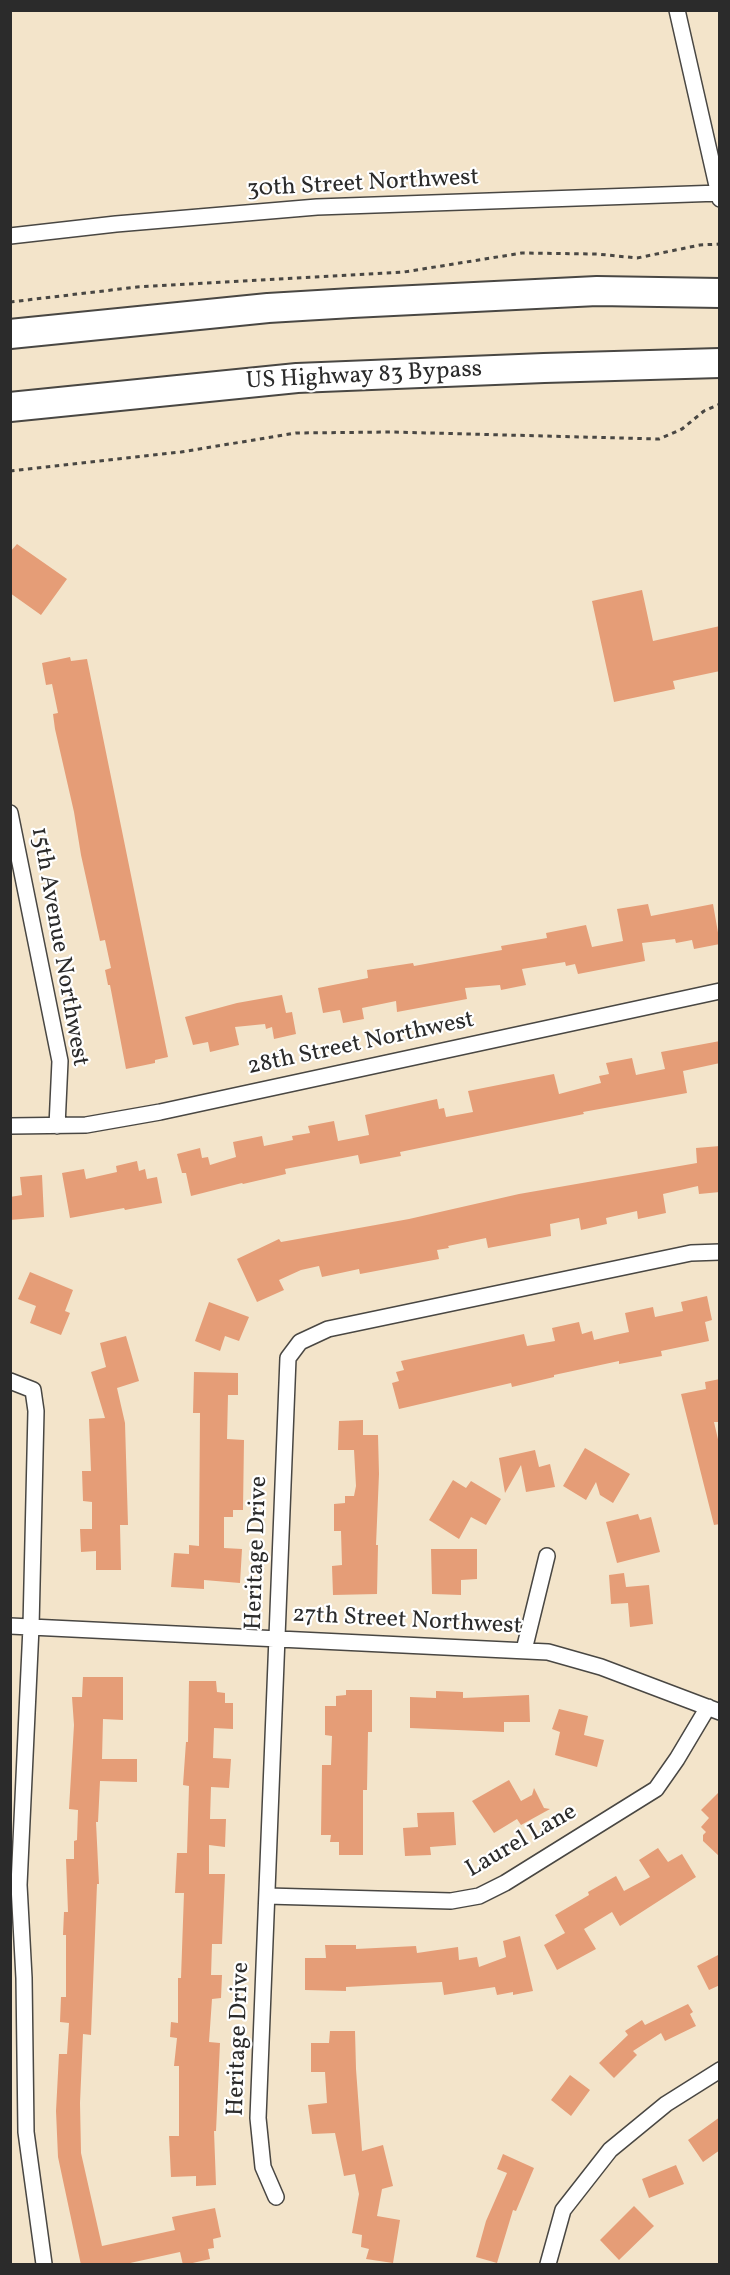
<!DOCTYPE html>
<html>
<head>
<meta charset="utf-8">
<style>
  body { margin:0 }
  #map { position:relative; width:730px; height:2275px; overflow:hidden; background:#f3e4ca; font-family:Vollkorn,serif }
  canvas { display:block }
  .frame { position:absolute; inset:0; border:12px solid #2b2b2b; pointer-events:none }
</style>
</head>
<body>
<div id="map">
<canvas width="730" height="2275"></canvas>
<div class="frame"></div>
</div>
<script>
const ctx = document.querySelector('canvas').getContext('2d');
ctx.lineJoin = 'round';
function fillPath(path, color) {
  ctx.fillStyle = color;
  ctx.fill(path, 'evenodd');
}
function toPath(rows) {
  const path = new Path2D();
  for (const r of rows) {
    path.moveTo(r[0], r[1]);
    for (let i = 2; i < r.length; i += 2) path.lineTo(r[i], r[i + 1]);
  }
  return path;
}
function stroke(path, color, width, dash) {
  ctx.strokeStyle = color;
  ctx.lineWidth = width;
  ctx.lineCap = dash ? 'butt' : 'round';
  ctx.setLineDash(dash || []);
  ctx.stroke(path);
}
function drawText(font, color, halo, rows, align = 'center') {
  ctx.font = font + ' Vollkorn,serif';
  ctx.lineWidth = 4.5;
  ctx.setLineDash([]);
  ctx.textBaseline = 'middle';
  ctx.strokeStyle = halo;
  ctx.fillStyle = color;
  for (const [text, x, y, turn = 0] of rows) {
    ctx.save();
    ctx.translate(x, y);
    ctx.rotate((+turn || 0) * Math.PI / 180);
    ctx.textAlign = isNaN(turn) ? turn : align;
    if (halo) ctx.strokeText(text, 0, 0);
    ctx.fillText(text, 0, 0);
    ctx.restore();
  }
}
fillPath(toPath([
  [17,544,67,579,41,615,10,593,10,552],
  [642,590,653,641,720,626,720,671,673,681,675,689,614,702,592,601],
  [70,657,71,661,87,659,168,1057,155,1060,155,1063,126,1069,110,985,108,985,105,970,111,968,105,940,100,941,81,855,74,812,55,729,53,714,58,713,52,684,46,685,42,663],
  [648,904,651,916,713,904,720,944,694,949,692,940,676,943,675,939,642,943,645,961,578,974,575,964,566,966,565,962,522,969,526,985,501,990,500,985,465,988,467,999,397,1012,396,1001,362,1008,364,1019,343,1023,340,1010,323,1013,318,988,368,978,367,970,413,963,414,966,502,950,501,946,547,938,546,933,586,925,592,947,623,941,617,909],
  [282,995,286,1013,292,1012,296,1034,274,1039,272,1027,266,1029,265,1024,235,1027,239,1045,210,1052,208,1042,193,1045,185,1017,237,1003],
  [720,1041,720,1063,683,1071,687,1093,583,1112,584,1114,400,1152,401,1156,360,1164,358,1155,285,1169,286,1174,243,1184,242,1183,191,1196,186,1173,182,1173,177,1154,200,1148,202,1158,208,1157,210,1165,236,1157,233,1142,262,1136,264,1146,293,1140,292,1136,310,1133,308,1126,334,1121,338,1141,369,1135,365,1115,437,1099,439,1109,444,1108,446,1117,473,1112,468,1091,554,1074,559,1094,601,1083,599,1076,609,1074,606,1063,632,1058,636,1075,665,1069,661,1052],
  [720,1146,720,1192,699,1194,698,1186,663,1194,666,1213,638,1219,637,1211,606,1218,607,1224,581,1230,579,1218,550,1224,551,1236,488,1248,486,1238,448,1246,449,1248,437,1250,439,1259,360,1274,359,1269,322,1277,319,1266,301,1270,279,1280,284,1290,257,1302,237,1259,279,1239,281,1242,409,1219,519,1194,697,1163,696,1148],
  [137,1161,139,1171,145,1169,147,1179,157,1177,162,1203,125,1210,124,1208,70,1218,62,1173,84,1169,86,1179,117,1172,116,1166],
  [42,1175,44,1217,10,1220,10,1197,22,1195,20,1177],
  [30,1272,73,1290,65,1311,70,1313,61,1335,30,1323,36,1306,18,1299],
  [707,1296,712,1320,705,1322,709,1341,661,1351,662,1356,619,1364,619,1361,554,1375,554,1377,512,1387,511,1383,399,1409,392,1383,399,1381,396,1372,404,1370,401,1361,524,1334,527,1346,555,1341,552,1328,579,1322,582,1334,592,1331,594,1340,615,1335,629,1332,625,1313,653,1307,655,1317,683,1311,681,1302],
  [209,1302,249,1317,239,1341,225,1336,220,1351,195,1341],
  [126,1336,139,1381,117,1388,125,1423,128,1525,120,1525,121,1570,96,1570,96,1551,81,1552,80,1529,92,1529,92,1502,83,1501,82,1471,91,1471,89,1419,105,1418,91,1372,106,1367,100,1343],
  [194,1372,238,1373,238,1395,228,1395,227,1439,244,1440,243,1510,233,1510,233,1517,224,1517,224,1548,242,1549,240,1583,204,1580,204,1589,171,1587,174,1553,189,1554,189,1545,199,1546,200,1413,193,1413],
  [720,1379,720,1422,714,1422,720,1448,720,1524,714,1525,681,1394,706,1389,705,1382],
  [363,1420,363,1435,378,1435,379,1474,376,1545,378,1545,377,1594,333,1595,332,1566,342,1565,341,1531,334,1531,334,1504,345,1503,345,1496,354,1496,356,1486,354,1450,338,1450,339,1421],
  [585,1448,630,1474,613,1503,600,1495,596,1482,586,1500,563,1486],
  [535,1450,539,1467,550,1464,555,1487,526,1492,521,1465,505,1493,499,1458],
  [453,1480,466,1488,471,1481,501,1499,486,1525,471,1517,459,1539,429,1520],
  [638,1514,640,1520,651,1517,660,1552,617,1563,606,1522],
  [431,1549,477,1549,477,1579,461,1580,461,1595,432,1594],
  [624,1573,626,1587,649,1585,653,1624,630,1627,628,1603,611,1604,609,1575],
  [83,1677,123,1677,123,1720,103,1719,102,1759,137,1759,137,1782,100,1781,98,1822,96,1822,99,1884,97,1884,91,2035,83,2034,80,2103,81,2153,102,2246,175,2230,172,2217,215,2208,221,2237,213,2239,214,2248,208,2249,210,2259,184,2265,183,2265,180,2252,121,2265,81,2265,58,2157,56,2111,59,2054,67,2054,69,2023,60,2022,61,1997,66,1997,66,1935,63,1935,64,1912,68,1912,66,1859,74,1859,74,1841,77,1840,78,1810,69,1809,74,1725,72,1697,82,1697],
  [189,1681,216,1681,217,1692,225,1693,225,1703,233,1703,233,1729,214,1728,213,1758,231,1759,229,1788,211,1787,210,1819,226,1819,225,1847,209,1845,209,1874,225,1874,222,1944,212,1944,211,1975,222,1975,221,1998,212,1999,209,2042,220,2043,216,2131,214,2131,216,2185,196,2186,196,2176,171,2177,169,2136,179,2136,179,2066,174,2066,177,2038,170,2037,171,2022,178,2023,178,1978,181,1978,184,1893,175,1893,177,1853,187,1853,189,1786,183,1785,186,1742,188,1742],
  [346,1690,372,1690,372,1732,368,1732,367,1790,363,1790,363,1855,339,1855,339,1842,330,1842,331,1835,321,1835,322,1765,331,1765,332,1736,325,1735,325,1706,336,1706,336,1696,346,1695],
  [436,1691,463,1692,463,1698,529,1695,530,1722,504,1722,504,1732,410,1728,410,1697,436,1698],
  [559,1709,588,1716,584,1735,604,1740,597,1767,555,1755,560,1732,552,1729],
  [509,1780,521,1801,532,1795,534,1788,544,1808,550,1809,521,1825,517,1819,494,1833,472,1801],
  [720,1791,720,1857,703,1841,703,1835,706,1832,701,1827,709,1818,701,1810],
  [454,1812,456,1845,430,1847,431,1855,405,1856,403,1828,418,1827,417,1813],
  [658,1848,668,1862,682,1854,696,1877,620,1926,612,1912,584,1929,596,1949,557,1970,544,1945,565,1933,555,1915,589,1895,588,1892,616,1876,624,1891,650,1877,639,1860],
  [520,1936,533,1991,513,1995,513,1992,497,1995,495,1987,444,1995,442,1982,346,1987,346,1991,305,1990,305,1958,326,1958,325,1945,356,1945,356,1949,416,1946,417,1953,458,1947,459,1960,477,1957,479,1967,506,1957,503,1941],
  [720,1954,720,1985,709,1990,697,1966],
  [688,2004,693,2012,690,2014,696,2026,665,2041,661,2033,633,2051,637,2055,614,2078,599,2063,628,2035,625,2031,642,2020,645,2025],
  [330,2031,355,2031,356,2069,362,2151,383,2145,393,2186,382,2189,377,2216,400,2220,393,2263,366,2259,369,2249,361,2247,362,2235,352,2233,359,2194,355,2174,344,2176,335,2133,312,2134,308,2105,327,2103,325,2072,311,2072,311,2043,329,2043],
  [570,2075,590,2090,571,2116,551,2100],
  [720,2117,720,2150,703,2162,688,2140],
  [503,2154,534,2168,516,2211,513,2210,497,2263,476,2257,486,2221,507,2173,497,2169],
  [676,2165,684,2184,649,2198,642,2179],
  [634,2206,654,2226,619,2260,600,2240]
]), '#e59d77');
const street = toPath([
  [677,10,720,199],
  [10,236,116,224,317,207,720,193],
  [10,813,60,1061,57,1126],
  [10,1126,86,1125,160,1112,720,991],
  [10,1381,33,1390,36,1411,31,1627,19,1885,24,1978,26,2132,44,2264],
  [10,1626,548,1652,601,1667,720,1712],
  [524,1650,547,1556],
  [267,1896,451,1901,479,1896,505,1883,656,1789,677,1759,708,1707],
  [276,2197,263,2167,258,2118,288,1358,300,1342,328,1329,691,1253,720,1252],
  [548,2264,563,2210,610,2150,666,2104,720,2070]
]);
const highway = toPath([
  [10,334,268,308,352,303,597,291,720,293],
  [10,407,297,378,544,368,720,363]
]);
stroke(street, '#494743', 18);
stroke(highway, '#494743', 32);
stroke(toPath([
  [10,302,137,287,404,272,522,253,597,254,637,258,700,245,720,244],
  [10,471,181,452,296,433,392,432,659,439,682,429,704,411,720,404]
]), '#494743', 3, [4.5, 4.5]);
stroke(street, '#fff', 15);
stroke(highway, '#fff', 28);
drawText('24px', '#2b2b2b', '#fff', [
  ["30th Street Northwest",363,185,-3],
  ["US Highway 83 Bypass",364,377,-3],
  ["15th Avenue Northwest",58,947,80],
  ["28th Street Northwest",361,1045,-12],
  ["Heritage Drive",258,1553,-88],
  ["27th Street Northwest",407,1622,3],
  ["Laurel Lane",522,1842,-30],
  ["Heritage Drive",240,2039,-88]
]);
</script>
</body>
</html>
